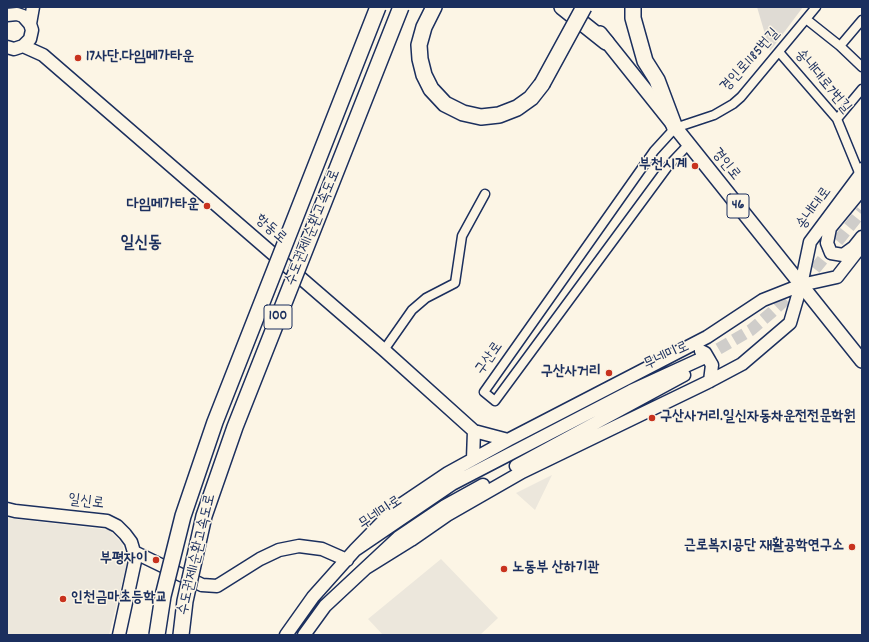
<!DOCTYPE html>
<html>
<head>
<meta charset="utf-8">
<style>
  body { margin:0 }
  #map { position:relative; width:869px; height:642px; overflow:hidden; background:#fcf5e5; font-family:Dekko,sans-serif }
  canvas { display:block }
  .frame { position:absolute; inset:0; border:8px solid #1b2f5e; pointer-events:none }
</style>
</head>
<body>
<div id="map">
<canvas width="869" height="642"></canvas>
<div class="frame"></div>
</div>
<script>
const ctx = document.querySelector('canvas').getContext('2d');
ctx.lineJoin = 'round';
function fillPath(path, color) {
  ctx.fillStyle = color;
  ctx.fill(path, 'evenodd');
}
function toPath(rows) {
  const path = new Path2D();
  for (const r of rows) {
    path.moveTo(r[0], r[1]);
    for (let i = 2; i < r.length; i += 2) path.lineTo(r[i], r[i + 1]);
  }
  return path;
}
function stroke(path, color, width, dash) {
  ctx.strokeStyle = color;
  ctx.lineWidth = width;
  ctx.lineCap = dash ? 'butt' : 'round';
  ctx.setLineDash(dash || []);
  ctx.stroke(path);
}
function drawText(font, color, halo, rows, align = 'center') {
  ctx.font = font + ' Dekko,"Poor Story",sans-serif';
  ctx.lineWidth = 3;
  ctx.setLineDash([]);
  ctx.textBaseline = 'middle';
  ctx.strokeStyle = halo;
  ctx.fillStyle = color;
  for (const [text, x, y, turn = 0] of rows) {
    ctx.save();
    ctx.translate(x, y);
    ctx.rotate((+turn || 0) * Math.PI / 180);
    ctx.textAlign = isNaN(turn) ? turn : align;
    if (halo) ctx.strokeText(text, 0, 0);
    ctx.fillText(text, 0, 0);
    ctx.restore();
  }
}
fillPath(toPath([
  [552,475,535,510,516,493],
  [7,518,109,530,122,543,127,563,109,635,7,635],
  [441,559,498,618,480,635,383,635,368,619]
]), '#ece7dc');
fillPath(toPath([
  [757,7,803,7,770,51]
]), '#dfdbd4');
stroke(toPath([
  [703,358,751,330,772,312,806,280,862,211]
]), '#cfcdca', 12, [12, 6]);
const street = toPath([
  [806,19,840,46,862,67],
  [840,46,862,20],
  [779,52,837,119,860,175],
  [837,119,862,89],
  [688,145,669,165,495,401,484,392,654,151,675,128,714,115,733,104,741,97,816,7],
  [384,350,412,310,426,298,455,283,462,236,485,194]
]);
const secondary = toPath([
  [7,15,17,14,23,16,30,24,32,30,30,39,23,46,14,49,7,47],
  [30,24,33,7],
  [23,46,43,55,384,350,474,431,508,440],
  [860,176,858,194,830,228,827,243,831,253,843,255,854,247,862,237],
  [701,351,705,353,712,365,710,381],
  [473,459,474,431],
  [516,466,684,375],
  [7,509,15,511,107,521,117,526,125,534,131,542,134,552,135,561,119,635],
  [355,550,396,508,448,473,508,440,707,337,763,300,801,285,837,277,862,245],
  [134,552,202,585,217,586,260,559,279,550,299,546,322,549,347,560],
  [366,568,411,540,447,515,522,472,710,381,742,364,790,323,801,285,810,242,860,175,862,169],
  [286,635,313,597,355,550,452,484,631,391,703,358],
  [304,635,325,606,399,537,445,506,483,485]
]);
const primary = toPath([
  [600,33,862,361]
]);
const highway = toPath([
  [434,7,424,27,419,45,420,59,424,75,431,89,445,104,463,113,481,117,499,115,517,108,531,98,542,84],
  [562,7,606,42],
  [633,7,633,18,645,61,657,80,675,128]
]);
stroke(street, '#1b2f5e', 11);
stroke(secondary, '#1b2f5e', 15);
stroke(primary, '#1b2f5e', 16);
stroke(highway, '#1b2f5e', 18);
stroke(street, '#fcf5e5', 8);
stroke(secondary, '#fcf5e5', 12);
stroke(primary, '#fcf5e5', 13);
stroke(highway, '#fcf5e5', 15);
const highwayBridge = toPath([
  [542,84,584,7],
  [157,635,163,596,183,516,215,422,378,7],
  [181,635,185,601,204,516,235,427,401,7]
]);
stroke(highwayBridge, '#1b2f5e', 18, []);
stroke(highwayBridge, '#fcf5e5', 15);
for (const [x, y, r, color] of [
  [78,58,4,"#c8321e"],
  [695,166,4,"#c8321e"],
  [207,206,4,"#c8321e"],
  [609,373,4,"#c8321e"],
  [652,418,4,"#c8321e"],
  [852,547,4,"#c8321e"],
  [156,560,4,"#c8321e"],
  [504,569,4,"#c8321e"],
  [63,599,4,"#c8321e"]
]) {
  const dot = new Path2D();
  dot.arc(x, y, r, 0, 2 * Math.PI);
  ctx.fillStyle = color;
  ctx.fill(dot);
  stroke(dot, '#fcf5e5', 1.5);
}
for (const [x, y, w] of [
  [738,206,22],
  [278,317,28]
]) {
  const box = new Path2D();
  box.roundRect(x - w / 2, y - 12, w, 24, 3);
  ctx.fillStyle = '#fcf5e5';
  ctx.fill(box);
  stroke(box, '#1b2f5e', 1);
}
drawText('bold 14px', '#1b2f5e', null, [
  ["46",738,206],
  ["100",278,317]
]);
drawText('bold 15px', '#1b2f5e', '#fcf5e5', [
  ["17사단.다임메가타운",86,58,"left"],
  ["부천시계",687,166],
  ["다임메가타운",199,206],
  ["구산사거리",601,373],
  ["구산사거리.일신자동차운전전문학원",660,418,"left"],
  ["근로복지공단 재활공학연구소",844,547],
  ["부평자이",148,560],
  ["노동부 산하기관",512,569,"left"],
  ["인천금마초등학교",71,599,"left"]
], 'right');
drawText('15px', '#1b2f5e', '#fcf5e5', [
  ["경인로1185번길",751,61,-48],
  ["송내대로7번길",822,82,50],
  ["경인로",725,165,51],
  ["송내대로",815,209,-54],
  ["수도권제1순환고속도로",314,228,-68],
  ["항동로",270,230,41],
  ["무네미로",667,357,-25],
  ["구산로",490,359,-55],
  ["일신로",86,503,7],
  ["무네미로",381,514,-34],
  ["수도권제1순환고속도로",198,555,-77]
]);
drawText('bold 17px', '#1b2f5e', '#fcf5e5', [
  ["일신동",141,245]
]);
</script>
</body>
</html>
